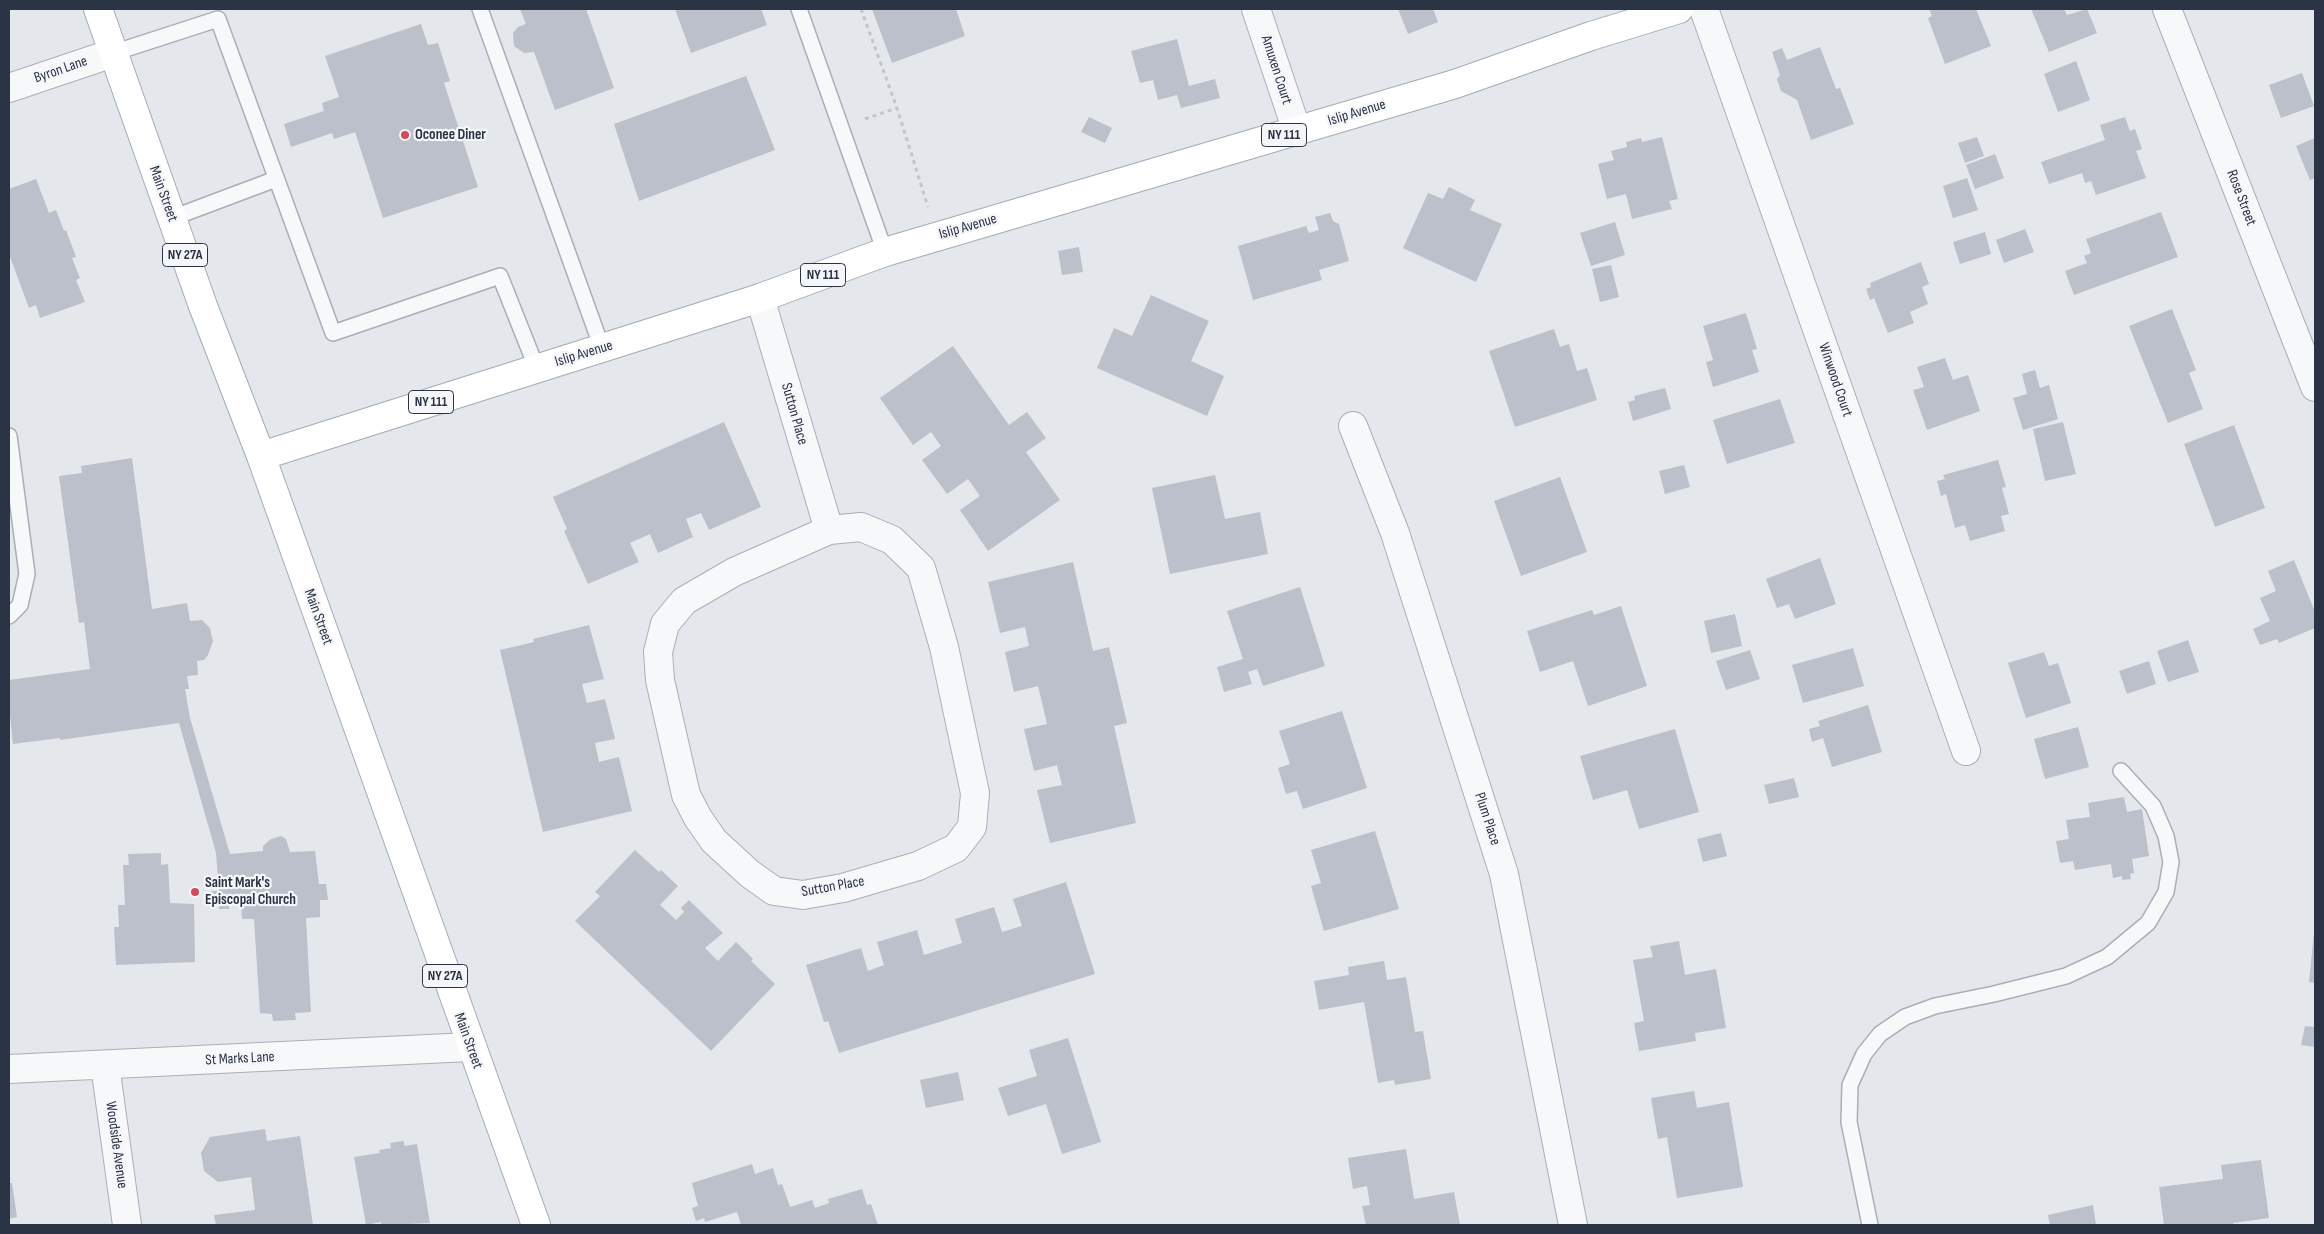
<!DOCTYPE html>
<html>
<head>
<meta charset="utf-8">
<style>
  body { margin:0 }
  #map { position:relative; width:2324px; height:1234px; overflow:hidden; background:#e4e7ec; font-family:"Sofia Sans Condensed",sans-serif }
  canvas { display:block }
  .frame { position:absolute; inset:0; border:10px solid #2b3445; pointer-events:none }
</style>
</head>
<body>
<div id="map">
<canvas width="2324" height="1234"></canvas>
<div class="frame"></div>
</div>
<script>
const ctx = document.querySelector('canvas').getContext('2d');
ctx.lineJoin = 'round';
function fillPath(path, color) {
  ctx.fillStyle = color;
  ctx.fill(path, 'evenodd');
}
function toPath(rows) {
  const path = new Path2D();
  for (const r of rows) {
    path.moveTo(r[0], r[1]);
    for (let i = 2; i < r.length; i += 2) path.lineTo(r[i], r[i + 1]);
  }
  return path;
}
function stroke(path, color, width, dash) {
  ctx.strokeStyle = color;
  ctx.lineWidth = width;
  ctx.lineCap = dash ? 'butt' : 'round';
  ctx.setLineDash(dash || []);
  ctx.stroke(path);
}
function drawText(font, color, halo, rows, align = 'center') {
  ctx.font = font + ' "Sofia Sans Condensed",sans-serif';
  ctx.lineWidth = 4.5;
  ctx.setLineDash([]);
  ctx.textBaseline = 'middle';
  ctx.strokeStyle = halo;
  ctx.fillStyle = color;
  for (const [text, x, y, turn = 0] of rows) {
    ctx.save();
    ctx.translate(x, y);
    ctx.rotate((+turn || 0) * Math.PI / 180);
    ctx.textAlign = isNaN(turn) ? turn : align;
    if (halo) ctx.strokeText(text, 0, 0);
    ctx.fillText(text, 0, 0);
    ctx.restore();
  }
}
fillPath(toPath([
  [520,9,586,9,614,88,555,110,534,52,524,53,514,46,513,33,518,27,526,24],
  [675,9,761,9,767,25,691,53],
  [872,9,956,9,965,36,892,63],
  [1398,9,1433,9,1438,22,1408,34],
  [1929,9,1976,9,1991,46,1945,64,1928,18,1932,16],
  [2031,9,2064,9,2067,15,2087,9,2097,33,2049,52],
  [421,24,428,45,438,43,450,81,444,83,478,187,383,218,355,132,334,139,332,133,291,147,284,124,324,111,322,103,339,97,325,56],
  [1177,39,1189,86,1215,79,1220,98,1181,108,1177,95,1158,100,1153,80,1140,83,1131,51],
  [1820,47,1836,89,1840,88,1854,124,1811,140,1797,100,1781,91,1777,79,1780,75,1772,52,1782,48,1787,60],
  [2076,61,2090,100,2058,112,2044,74],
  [2302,73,2314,106,2281,118,2269,85],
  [746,76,775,150,639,201,614,124],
  [1089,117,1112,128,1105,143,1081,132],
  [2125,117,2130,131,2135,129,2142,149,2136,151,2146,178,2096,195,2091,181,2085,183,2082,173,2049,184,2041,162,2105,140,2100,125],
  [1662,137,1678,199,1669,201,1672,209,1632,219,1626,194,1607,199,1598,164,1614,160,1611,151,1627,147,1626,142,1641,138,1642,142],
  [1977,137,1984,156,1965,163,1958,143],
  [2315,138,2315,178,2310,180,2296,146],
  [1995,154,2004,178,1975,189,1966,165],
  [1967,178,1978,210,1953,218,1943,186],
  [36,179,49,213,56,210,64,231,66,230,76,257,72,258,80,278,76,280,85,302,40,318,36,305,29,308,9,254,9,189],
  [1449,187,1475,200,1470,210,1502,224,1476,282,1403,248,1428,193,1443,199],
  [2161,212,2178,257,2074,295,2065,271,2087,263,2084,256,2091,253,2086,239],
  [1330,213,1333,221,1339,224,1349,261,1319,270,1322,280,1253,300,1238,246,1306,226,1309,233,1319,230,1315,217],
  [1615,222,1625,255,1591,266,1580,233],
  [2025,229,2034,252,2004,263,1996,240],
  [1985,232,1991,254,1960,264,1953,242],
  [1079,247,1083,272,1062,275,1058,251],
  [1921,262,1929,284,1922,287,1928,304,1910,312,1914,323,1888,333,1874,298,1870,300,1866,289,1871,287,1870,283],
  [1611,265,1619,297,1600,302,1592,269],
  [1151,295,1209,321,1191,361,1224,376,1207,416,1097,368,1114,328,1132,336],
  [2172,309,2196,370,2189,373,2203,409,2168,423,2129,326],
  [1746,313,1757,349,1752,350,1759,372,1713,387,1706,362,1713,360,1703,326],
  [1554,329,1560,347,1569,344,1577,371,1587,368,1597,400,1515,427,1489,351],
  [953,346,1009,425,1027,412,1046,438,1026,452,1060,500,988,551,960,510,980,496,968,479,947,494,922,460,941,446,931,432,913,445,880,398],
  [1945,358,1953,380,1968,375,1980,411,1927,430,1913,390,1924,387,1917,367],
  [2035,370,2040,388,2049,385,2058,419,2023,430,2013,398,2027,394,2022,374],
  [1665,388,1671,409,1633,421,1628,402,1635,400,1634,396],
  [1780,399,1795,443,1727,464,1713,420],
  [724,422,761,507,709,530,701,513,686,519,693,537,658,553,650,534,630,543,639,562,588,584,564,531,567,529,553,497],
  [2063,422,2076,474,2045,481,2033,429],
  [2234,425,2265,508,2215,527,2184,444],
  [132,458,152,609,187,603,190,621,202,620,210,628,211,633,213,641,208,655,204,660,197,661,198,675,187,676,189,689,185,689,190,718,230,854,263,851,263,846,271,839,281,836,286,839,290,852,315,851,319,884,326,884,328,900,320,900,320,917,306,918,311,1012,295,1013,296,1020,273,1021,272,1014,260,1013,254,919,242,919,241,902,229,903,229,909,219,909,219,904,212,905,211,891,219,891,216,853,179,723,60,740,60,738,13,744,9,706,9,680,90,669,84,622,79,623,59,476,82,473,81,466],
  [1998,460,2006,487,2002,488,2009,514,2001,516,2005,531,1970,541,1965,525,1955,528,1946,494,1941,496,1937,481,1945,479,1943,475],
  [1684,465,1690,487,1665,494,1659,471],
  [1215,475,1225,519,1260,512,1268,554,1170,574,1152,488],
  [1560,477,1587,552,1521,576,1494,501],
  [1820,558,1836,604,1795,619,1789,604,1777,608,1766,579],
  [2294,560,2315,612,2315,628,2279,643,2277,639,2260,645,2253,629,2270,621,2260,598,2276,591,2268,571],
  [1073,562,1093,651,1109,647,1127,723,1114,726,1136,823,1050,843,1037,790,1062,785,1057,765,1034,771,1024,729,1047,724,1038,686,1014,692,1005,652,1029,646,1025,627,1000,633,988,582],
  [1300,587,1325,666,1263,686,1257,669,1248,672,1252,684,1224,692,1217,667,1243,659,1227,611],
  [1621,606,1647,686,1588,706,1573,661,1540,672,1527,631,1592,610,1594,615],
  [1735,614,1742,646,1711,653,1704,621],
  [589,625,604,679,582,684,587,703,605,699,615,739,595,743,599,762,619,757,632,811,543,832,500,650,534,642,533,639],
  [2188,640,2199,672,2168,682,2157,651],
  [1853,648,1864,686,1803,703,1792,665],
  [1750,650,1760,679,1726,690,1716,661],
  [2044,652,2049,666,2058,663,2071,703,2026,718,2008,663],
  [2149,661,2156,684,2127,694,2119,671],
  [1868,705,1882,752,1832,767,1823,738,1812,742,1809,729,1820,726,1818,721],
  [1342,711,1367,788,1303,809,1297,791,1286,794,1278,768,1290,764,1279,731],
  [2078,727,2089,767,2045,779,2034,739],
  [1675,729,1699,812,1639,829,1627,790,1593,800,1580,756],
  [1794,778,1799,797,1769,804,1764,785],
  [2124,797,2127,812,2142,809,2149,856,2132,859,2134,873,2130,874,2131,879,2122,880,2122,876,2113,878,2111,864,2075,870,2073,861,2060,863,2056,841,2069,839,2066,820,2090,817,2088,803],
  [1375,831,1399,909,1324,931,1311,886,1321,883,1311,850],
  [1721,833,1727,856,1703,862,1697,839],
  [635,850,659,872,661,870,678,886,660,905,676,920,684,912,681,908,689,900,723,933,705,948,718,961,736,942,753,959,751,961,775,984,711,1051,575,921,600,896,595,892],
  [161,853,161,865,168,864,170,903,194,904,195,962,116,965,114,927,119,927,118,905,125,905,123,865,129,865,128,854],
  [1066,882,1095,974,839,1053,828,1021,824,1022,806,965,861,948,868,971,884,965,877,942,917,930,924,955,962,943,955,919,994,907,1002,932,1022,926,1013,899],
  [2314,933,2315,933,2315,983,2309,982],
  [1679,941,1685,975,1716,969,1726,1028,1695,1033,1696,1041,1639,1051,1634,1023,1644,1021,1633,960,1653,957,1650,946],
  [1384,961,1387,980,1406,977,1415,1032,1423,1031,1431,1079,1395,1085,1394,1080,1378,1083,1364,1002,1319,1010,1314,981,1349,975,1348,967],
  [2305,1026,2315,1027,2315,1047,2301,1045],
  [1068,1038,1101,1142,1062,1154,1046,1104,1008,1116,998,1088,1037,1076,1029,1050],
  [958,1072,964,1100,926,1108,920,1080],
  [1694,1091,1697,1108,1729,1102,1743,1187,1677,1198,1667,1137,1658,1139,1651,1098],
  [265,1129,267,1141,300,1136,313,1225,216,1225,214,1215,255,1210,251,1177,218,1182,204,1171,201,1153,210,1137],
  [404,1141,404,1146,417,1144,430,1223,381,1225,381,1222,366,1225,354,1157,380,1153,379,1150,391,1148,390,1143],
  [1406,1149,1414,1199,1454,1192,1460,1225,1366,1225,1362,1206,1370,1205,1367,1186,1353,1189,1348,1158],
  [2261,1160,2269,1218,2233,1223,2233,1225,2164,1225,2159,1187,2223,1179,2221,1165],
  [752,1164,755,1174,773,1168,778,1185,782,1184,790,1207,812,1200,815,1208,829,1203,828,1199,862,1189,867,1205,871,1204,878,1225,741,1225,737,1212,705,1222,704,1218,696,1221,692,1208,698,1206,692,1183],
  [9,1183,12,1183,17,1217,9,1219],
  [2093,1205,2096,1225,2050,1225,2048,1215]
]), '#bbc0ca');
const service = toPath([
  [480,9,602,348],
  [799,9,885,252],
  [113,53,218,19,333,333,500,276,537,369],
  [172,218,276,179],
  [9,436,27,574,20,605,9,616],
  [1870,1225,1849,1122,1850,1085,1864,1054,1880,1034,1905,1017,1935,1006,1994,994,2066,976,2107,957,2148,923,2166,892,2171,862,2166,836,2153,806,2121,771]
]);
const minor = toPath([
  [1256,9,1297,131],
  [1704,9,1966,751],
  [2167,9,2315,387],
  [9,88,113,53],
  [760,298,829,530],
  [1353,426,1395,533,1504,874,1573,1225],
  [861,527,892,540,921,568,944,647,975,793,972,827,956,848,918,866,843,888,803,895,774,891,750,874,714,841,698,818,686,795,660,680,658,652,665,624,684,601,734,572,829,530,861,527],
  [105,1065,127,1225],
  [9,1069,470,1047]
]);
const primary = toPath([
  [98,9,203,306,261,456,536,1225],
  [261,456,760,298,885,252,1455,84,1591,36,1679,9]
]);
stroke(service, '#a9aeb7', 18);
stroke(minor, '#a9aeb7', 30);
stroke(primary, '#a3abb8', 30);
stroke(toPath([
  [861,9,897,108,928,207],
  [865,119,897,108]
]), '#c2c5cb', 3, [4, 4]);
stroke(service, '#f7f8fa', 15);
stroke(minor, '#f7f8fa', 28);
stroke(primary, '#fff', 28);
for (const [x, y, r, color] of [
  [405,135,5,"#d1495b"],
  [195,892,5,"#d1495b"]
]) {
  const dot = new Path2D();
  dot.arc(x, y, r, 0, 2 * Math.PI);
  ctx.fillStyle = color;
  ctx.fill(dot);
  stroke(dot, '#f4f6f9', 2);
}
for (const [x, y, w] of [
  [1284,135,45],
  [185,255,45],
  [823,275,45],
  [431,402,45],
  [445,976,45]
]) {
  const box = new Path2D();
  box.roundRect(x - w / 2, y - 11.5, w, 23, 4);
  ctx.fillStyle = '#f4f6f9';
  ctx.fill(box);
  stroke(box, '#2b3445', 1);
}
drawText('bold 14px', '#2b3445', null, [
  ["NY 111",1284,135],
  ["NY 27A",185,255],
  ["NY 111",823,275],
  ["NY 111",431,402],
  ["NY 27A",445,976]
]);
drawText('15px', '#2b3445', '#f4f6f9', [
  ["Byron Lane",61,70,-19],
  ["Amuxen Court",1276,70,72],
  ["Islip Avenue",1357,113,-17],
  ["Main Street",163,194,70],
  ["Rose Street",2241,198,69],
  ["Islip Avenue",968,227,-16],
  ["Islip Avenue",584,354,-17],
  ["Winwood Court",1835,380,71],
  ["Sutton Place",794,414,74],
  ["Main Street",318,617,70],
  ["Plum Place",1487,819,72],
  ["Sutton Place",833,887,-10],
  ["Main Street",468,1041,70],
  ["St Marks Lane",240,1059,-3],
  ["Woodside Avenue",116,1145,82]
]);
drawText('bold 15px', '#2b3445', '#f4f6f9', [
  ["Oconee Diner",415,135],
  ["Saint Mark's",205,883],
  ["Episcopal Church",205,900]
], 'left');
</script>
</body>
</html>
